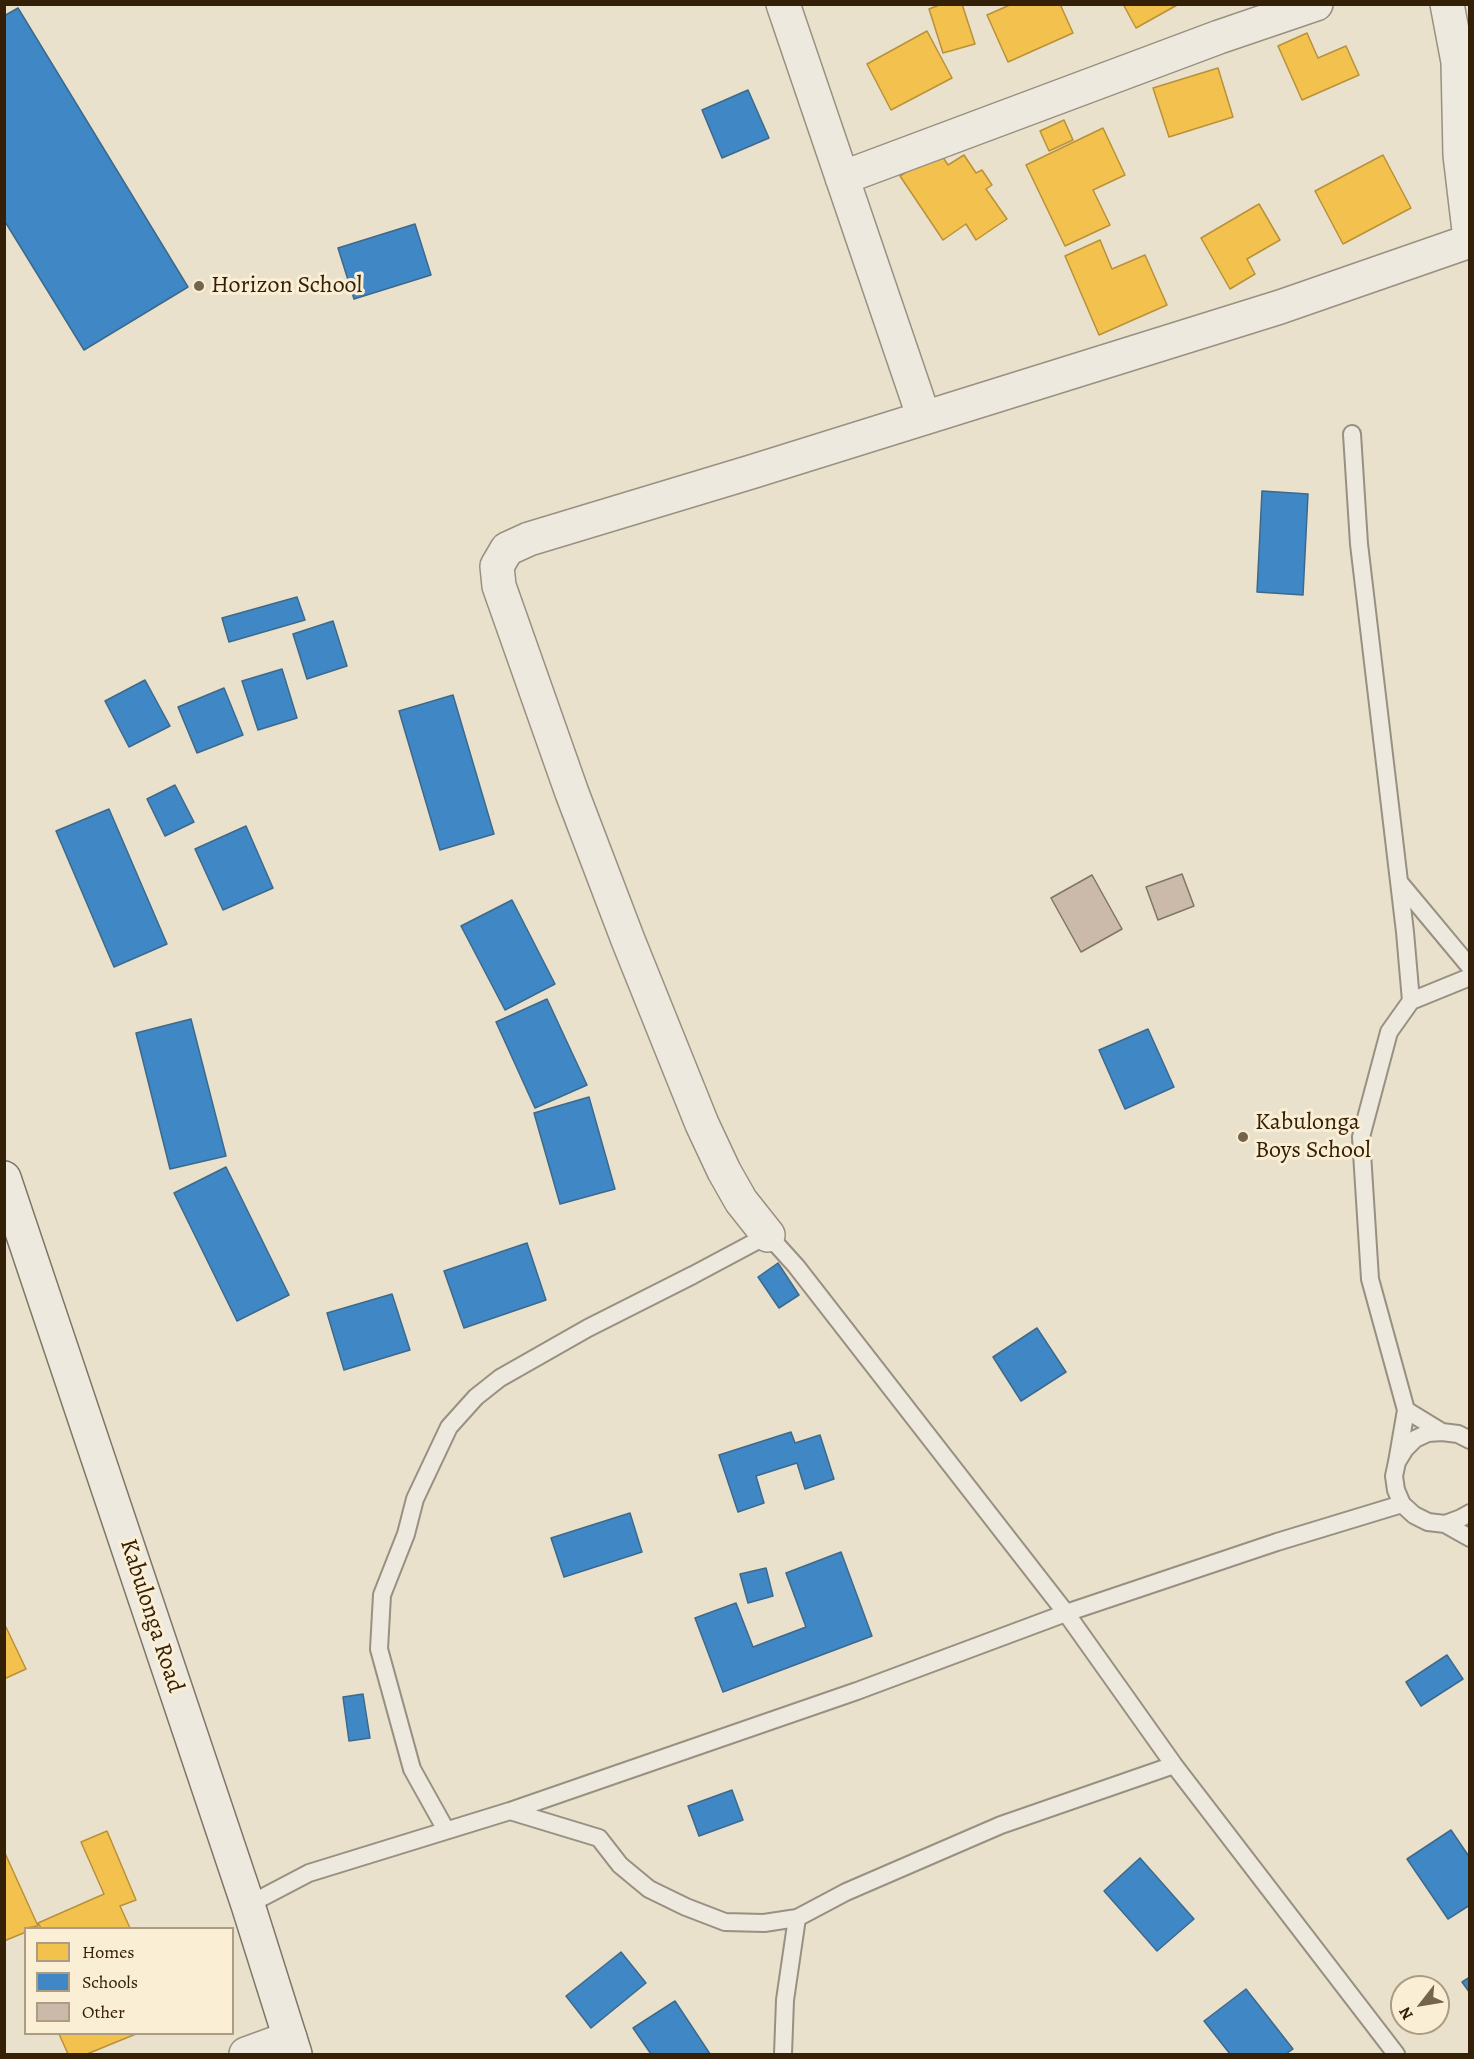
<!DOCTYPE html>
<html>
<head>
<meta charset="utf-8">
<style>
  body { margin:0 }
  #map { position:relative; width:1474px; height:2059px; overflow:hidden; background:#eae1cc; font-family:Alegreya,serif }
  canvas { display:block }
  .frame { position:absolute; inset:0; border:6px solid #342006; pointer-events:none }
  .legend { position:absolute; left:24px; top:1927px; width:210px; height:108px; box-sizing:border-box; background:#faeed5; border:2px solid #ab9c82; margin:0; padding:8px 10px; list-style:none; font-size:18px; color:#342006 }
  .legend li { display:flex; align-items:center; gap:12px; height:30px }
  .legend b { width:30px; border:2px solid #ab9c82 }
  .north { position:absolute; left:1390px; top:1975px; width:60px; height:60px; box-sizing:border-box; background:#faeed5; border:2px solid #ab9c82; border-radius:50%; rotate:239deg; font-size:16px; font-weight:700; line-height:24px; text-align:center; color:#342006 }
  .north::after { content:''; display:block; margin:auto; width:21px; height:27px; background:#74644b; clip-path:polygon(50% 0,100% 100%,50% 72%,0 100%) }
</style>
</head>
<body>
<div id="map">
<canvas width="1474" height="2059"></canvas>
<div class="frame"></div>
<ul class="legend">
<li><b style="height:16px;background:#f2c14e"></b>Homes</li>
<li><b style="height:16px;background:#3f88c5"></b>Schools</li>
<li><b style="height:16px;background:#cbb9aa"></b>Other</li>
</ul>
<div class="north">N</div>
</div>
<script>
const ctx = document.querySelector('canvas').getContext('2d');
ctx.lineJoin = 'round';
function fillPath(path, color) {
  ctx.fillStyle = color;
  ctx.fill(path, 'evenodd');
}
function toPath(rows) {
  const path = new Path2D();
  for (const r of rows) {
    path.moveTo(r[0], r[1]);
    for (let i = 2; i < r.length; i += 2) path.lineTo(r[i], r[i + 1]);
  }
  return path;
}
function stroke(path, color, width, dash) {
  ctx.strokeStyle = color;
  ctx.lineWidth = width;
  ctx.lineCap = dash ? 'butt' : 'round';
  ctx.setLineDash(dash || []);
  ctx.stroke(path);
}
function drawText(font, color, halo, rows, align = 'center') {
  ctx.font = font + ' Alegreya,serif';
  ctx.lineWidth = 6;
  ctx.setLineDash([]);
  ctx.textBaseline = 'middle';
  ctx.strokeStyle = halo;
  ctx.fillStyle = color;
  for (const [text, x, y, turn = 0] of rows) {
    ctx.save();
    ctx.translate(x, y);
    ctx.rotate((+turn || 0) * Math.PI / 180);
    ctx.textAlign = isNaN(turn) ? turn : align;
    if (halo) ctx.strokeText(text, 0, 0);
    ctx.fillText(text, 0, 0);
    ctx.restore();
  }
}
const homes = toPath([
  [942,4,962,4,975,44,943,53,929,9,942,4],
  [1012,4,1060,4,1073,33,1008,62,987,15,1012,4],
  [1123,4,1179,4,1136,28,1123,4],
  [927,31,952,78,891,110,867,64,927,31],
  [1307,33,1318,58,1346,46,1359,75,1302,100,1278,46,1307,33],
  [1218,68,1233,117,1169,137,1153,88,1218,68],
  [1064,120,1073,140,1049,151,1040,131,1064,120],
  [1103,128,1125,175,1093,190,1110,225,1065,246,1026,165,1103,128],
  [939,151,948,165,964,155,976,173,982,170,992,185,986,189,1007,219,976,240,966,224,943,240,900,176,939,151],
  [1383,155,1411,208,1343,244,1315,191,1383,155],
  [1259,204,1280,240,1247,259,1255,274,1230,289,1201,238,1259,204],
  [1100,240,1112,269,1145,255,1167,305,1099,335,1065,256,1100,240],
  [4,1623,26,1669,4,1679,4,1623],
  [107,1831,136,1900,120,1906,130,1928,41,1928,38,1923,104,1894,81,1842,107,1831],
  [4,1851,38,1926,26,1928,26,1932,4,1941,4,1851],
  [59,2034,136,2034,87,2054,68,2054,59,2034]
]);
fillPath(homes, '#f2c14e');
stroke(homes, '#b99138', 1.5);
const schools = toPath([
  [18,8,188,287,84,350,4,220,4,16,18,8],
  [748,90,769,138,722,158,702,110,748,90],
  [415,224,431,275,354,299,338,248,415,224],
  [1262,491,1308,494,1303,595,1257,592,1262,491],
  [297,597,305,620,229,642,222,618,297,597],
  [333,621,347,666,307,679,293,634,333,621],
  [282,669,297,718,258,730,242,681,282,669],
  [145,680,170,726,129,747,105,701,145,680],
  [224,688,243,735,197,753,178,707,224,688],
  [453,695,494,834,440,850,399,711,453,695],
  [175,785,194,822,165,836,147,799,175,785],
  [109,809,167,944,114,967,56,831,109,809],
  [246,826,273,888,223,910,195,849,246,826],
  [512,900,555,984,505,1010,461,926,512,900],
  [547,999,587,1085,535,1108,496,1022,547,999],
  [191,1019,226,1156,170,1169,136,1033,191,1019],
  [1148,1029,1174,1087,1125,1109,1099,1050,1148,1029],
  [589,1097,615,1189,560,1204,534,1113,589,1097],
  [226,1167,289,1295,237,1321,174,1193,226,1167],
  [527,1243,546,1300,464,1328,444,1271,527,1243],
  [778,1263,799,1295,779,1308,758,1277,778,1263],
  [392,1294,410,1350,344,1370,327,1313,392,1294],
  [1037,1328,1066,1372,1021,1401,993,1357,1037,1328],
  [791,1432,795,1443,820,1435,834,1479,805,1489,797,1463,756,1476,764,1503,738,1512,719,1455,791,1432],
  [630,1513,642,1552,564,1577,551,1538,630,1513],
  [841,1552,872,1636,723,1692,695,1618,736,1603,753,1647,806,1627,786,1573,841,1552],
  [766,1568,773,1596,748,1603,740,1574,766,1568],
  [1447,1655,1463,1679,1421,1706,1406,1682,1447,1655],
  [363,1694,370,1738,349,1741,343,1697,363,1694],
  [732,1790,743,1820,699,1836,688,1806,732,1790],
  [1451,1830,1470,1858,1470,1905,1448,1919,1407,1859,1451,1830],
  [1140,1858,1194,1919,1157,1951,1104,1891,1140,1858],
  [621,1952,646,1983,591,2028,566,1996,621,1952],
  [1470,1977,1470,1993,1462,1982,1470,1977],
  [1246,1989,1293,2049,1286,2054,1230,2054,1204,2021,1246,1989],
  [675,2001,710,2054,651,2054,633,2028,675,2001]
]);
fillPath(schools, '#3f88c5');
stroke(schools, '#3c698c', 1.5);
const building = toPath([
  [1182,874,1194,906,1158,920,1146,887,1182,874],
  [1092,875,1122,929,1081,952,1051,898,1092,875]
]);
fillPath(building, '#cbb9aa');
stroke(building, '#7e7667', 1.5);
const service = toPath([
  [1352,434,1359,544,1405,932,1411,1001],
  [1400,883,1470,967],
  [1406,1410,1442,1432],
  [1470,1440,1458,1434,1442,1432,1428,1433,1415,1439,1405,1449,1397,1462,1394,1476,1396,1490,1402,1504,1414,1515,1428,1522,1445,1524,1461,1518,1470,1513],
  [1397,1462,1406,1410,1370,1279,1361,1137,1389,1032,1411,1001,1470,977],
  [1445,1524,1470,1538],
  [510,1811,599,1838,620,1865,649,1889,686,1907,725,1922,764,1923,797,1918,846,1892,1001,1825,1174,1765],
  [446,1830,412,1769,379,1649,382,1595,406,1534,415,1499,449,1427,476,1397,500,1378,588,1328,693,1275,768,1235,796,1266,1066,1613,1174,1765,1396,2054],
  [248,1905,309,1873,510,1811,857,1691,1066,1613,1277,1542,1402,1504],
  [783,2054,785,2000,797,1918]
]);
const minor = toPath([
  [783,4,924,418],
  [1447,4,1458,62,1460,155,1470,239],
  [842,178,1219,37,1316,4],
  [768,1235,741,1201,724,1171,702,1124,628,940,572,793,499,586,497,566,507,549,529,539,751,472,1280,307,1470,241],
  [246,2054,290,2038]
]);
const secondary = toPath([
  [4,1178,248,1905,295,2054]
]);
stroke(service, '#989081', 20);
stroke(minor, '#989081', 36);
stroke(secondary, '#7e7667', 36);
stroke(service, '#ede9de', 16);
stroke(minor, '#ede9de', 33);
stroke(secondary, '#ede9de', 33);
for (const [x, y, r, color] of [
  [199,286,6,"#74644b"],
  [1243,1137,6,"#74644b"]
]) {
  const dot = new Path2D();
  dot.arc(x, y, r, 0, 2 * Math.PI);
  ctx.fillStyle = color;
  ctx.fill(dot);
  stroke(dot, '#faeed5', 2);
}
drawText('24px', '#342006', '#faeed5', [
  ["Horizon School",211,286],
  ["Kabulonga",1255,1123],
  ["Boys School",1255,1151]
], 'left');
drawText('24px', '#342006', '#faeed5', [
  ["Kabulonga Road",151,1616,72]
]);
</script>
</body>
</html>
